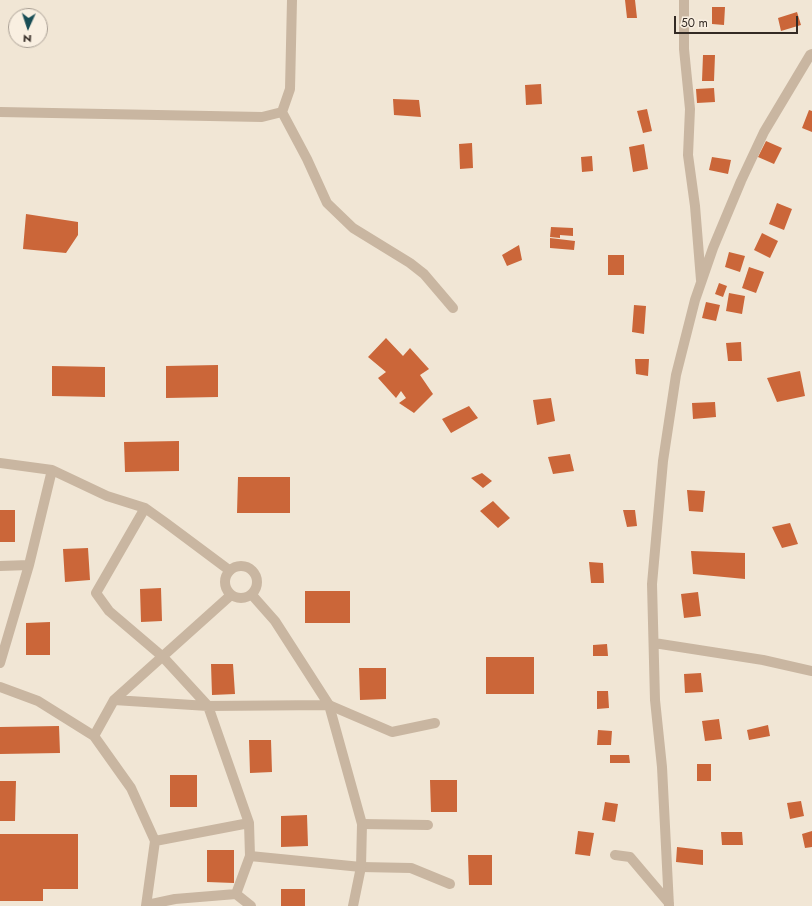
<!DOCTYPE html>
<html>
<head>
<meta charset="utf-8">
<style>
  body { margin:0 }
  #map { position:relative; width:812px; height:906px; overflow:hidden; background:#f1e6d5; font-family:Jost,sans-serif }
  canvas { display:block }
  .north { position:absolute; left:8px; top:8px; width:40px; height:40px; box-sizing:border-box; background:#f9efe1; border:1px solid #aaa095; border-radius:50%; rotate:183deg; font-size:11px; font-weight:700; line-height:16px; text-align:center; color:#332a24 }
  .north::after { content:''; display:block; margin:auto; width:14px; height:18px; background:#194d55; clip-path:polygon(50% 0,100% 100%,50% 72%,0 100%) }
  .scale { position:absolute; left:674px; top:16px; width:124px; height:18px; box-sizing:border-box; border:2px solid #332a24; border-top:0; padding-left:5px; font-size:12px; line-height:14px; white-space:nowrap; color:#332a24; -webkit-text-stroke:3px #f9efe1; paint-order:stroke }
</style>
</head>
<body>
<div id="map">
<canvas width="812" height="906"></canvas>
<div class="north">N</div>
<div class="scale">50 m</div>
</div>
<script>
const ctx = document.querySelector('canvas').getContext('2d');
ctx.lineJoin = 'round';
function fillPath(path, color) {
  ctx.fillStyle = color;
  ctx.fill(path, 'evenodd');
}
function toPath(rows) {
  const path = new Path2D();
  for (const r of rows) {
    if (r.length === 3) {
      path.moveTo(r[0] + r[2], r[1]);
      path.arc(r[0], r[1], r[2], 0, 2 * Math.PI);
      continue;
    }
    path.moveTo(r[0], r[1]);
    for (let i = 2; i < r.length; i += 2) path.lineTo(r[i], r[i + 1]);
  }
  return path;
}
function stroke(path, color, width, dash) {
  ctx.strokeStyle = color;
  ctx.lineWidth = width;
  ctx.lineCap = dash ? 'butt' : 'round';
  ctx.setLineDash(dash || []);
  ctx.stroke(path);
}
fillPath(toPath([
  [625,0,635,0,637,18,627,18],
  [712,7,725,7,724,25,712,24],
  [797,12,801,25,781,31,778,18],
  [703,55,715,55,714,81,702,81],
  [541,84,542,104,526,105,525,85],
  [714,88,715,102,697,103,696,89],
  [393,99,419,100,421,117,394,115],
  [647,109,652,131,643,133,637,111],
  [809,110,812,111,812,132,802,128],
  [766,141,782,148,774,164,758,157],
  [472,143,473,168,460,169,459,144],
  [644,144,648,169,633,172,629,147],
  [592,156,593,171,582,172,581,157],
  [712,157,731,160,728,174,709,170],
  [777,203,792,209,784,230,769,224],
  [26,214,78,222,78,235,66,253,23,249],
  [551,227,573,228,573,236,560,235,560,238,550,237],
  [762,233,778,241,770,258,754,250],
  [550,238,575,241,574,250,550,248],
  [519,245,522,260,507,266,502,255],
  [729,252,745,256,740,272,725,267],
  [608,255,624,255,624,275,608,275],
  [749,267,764,272,756,293,742,288],
  [719,283,727,286,723,297,715,294],
  [729,293,745,296,742,314,726,311],
  [706,302,720,305,716,321,702,318],
  [634,305,646,306,644,334,632,332],
  [386,338,403,356,410,348,429,369,420,375,433,394,414,413,399,403,406,398,401,391,396,398,378,378,386,372,368,357],
  [741,342,742,361,728,361,726,343],
  [635,359,649,359,648,376,636,374],
  [218,365,218,397,166,398,166,366],
  [52,366,105,367,105,397,52,396],
  [800,371,805,396,777,402,767,378],
  [551,398,555,421,537,425,533,400],
  [715,402,716,417,693,419,692,403],
  [469,406,478,418,451,433,442,419],
  [179,441,179,471,125,472,124,442],
  [570,454,574,471,553,474,548,457],
  [482,473,492,481,483,488,471,478],
  [238,477,290,477,290,513,237,513],
  [687,490,705,491,703,512,689,511],
  [493,501,510,518,498,528,480,511],
  [0,510,15,510,15,542,0,542],
  [623,510,635,510,637,526,627,527],
  [790,523,798,544,782,548,772,527],
  [88,548,90,580,65,582,63,549],
  [691,551,745,553,745,579,693,574],
  [589,562,603,563,604,583,591,583],
  [161,588,162,621,141,622,140,589],
  [305,591,350,591,350,623,305,623],
  [698,592,701,616,684,618,681,594],
  [50,622,50,655,26,655,26,623],
  [607,644,608,656,593,656,593,645],
  [486,657,534,657,534,694,486,694],
  [211,664,233,664,235,694,212,695],
  [359,668,386,668,386,699,360,700],
  [701,673,703,692,685,693,684,674],
  [597,691,608,691,609,708,597,709],
  [719,719,722,739,705,741,702,721],
  [768,725,770,736,749,740,747,730],
  [59,726,60,753,0,754,0,727],
  [598,730,612,731,611,745,597,745],
  [249,740,271,740,272,772,250,773],
  [610,755,629,755,630,763,610,763],
  [697,764,711,764,711,781,697,781],
  [170,775,197,775,197,807,170,807],
  [430,780,457,780,457,812,431,812],
  [0,781,16,781,15,821,0,821],
  [801,801,804,816,790,819,787,803],
  [605,802,618,804,615,822,602,820],
  [307,815,308,846,281,847,281,816],
  [578,831,594,833,590,856,575,854],
  [812,831,812,847,805,848,802,834],
  [721,832,742,832,743,845,722,845],
  [0,834,78,834,78,889,43,889,43,901,0,901],
  [677,847,703,850,703,865,676,862],
  [207,850,234,850,234,883,207,882],
  [468,855,492,855,492,885,469,885],
  [281,889,305,889,305,906,281,906]
]), '#cb6639');
stroke(toPath([
  [329,705,392,732,435,723],
  [362,824,428,825],
  [361,867,411,868,450,884]
]), '#c9b6a1', 10);
stroke(toPath([
  [684,0,684,49,690,109,688,155,695,206,701,280],
  [0,112,262,117,282,112,307,159,327,203,353,228,410,263,424,274,453,308],
  [282,112,290,89,292,0],
  [0,463,52,470,107,496,145,508,166,523,229,570],
  [145,508,96,593,109,611,163,657,208,706,249,823,250,856,236,894],
  [241,582,16],
  [0,566,29,565],
  [252,595,275,621,329,705,362,824,361,867,353,906],
  [654,643,763,660,812,671],
  [0,663,29,565,52,470],
  [0,687,38,701,94,736,131,788,155,841,146,906],
  [114,700,208,706,329,705],
  [94,736,114,700,231,595],
  [155,841,249,823],
  [615,855,630,857,669,903],
  [250,856,361,867],
  [147,905,175,899,236,894,251,906],
  [669,906,662,767,655,700,652,584,663,461,676,375,695,300,713,248,741,181,764,132,810,55,812,54]
]), '#c9b6a1', 10);
</script>
</body>
</html>
